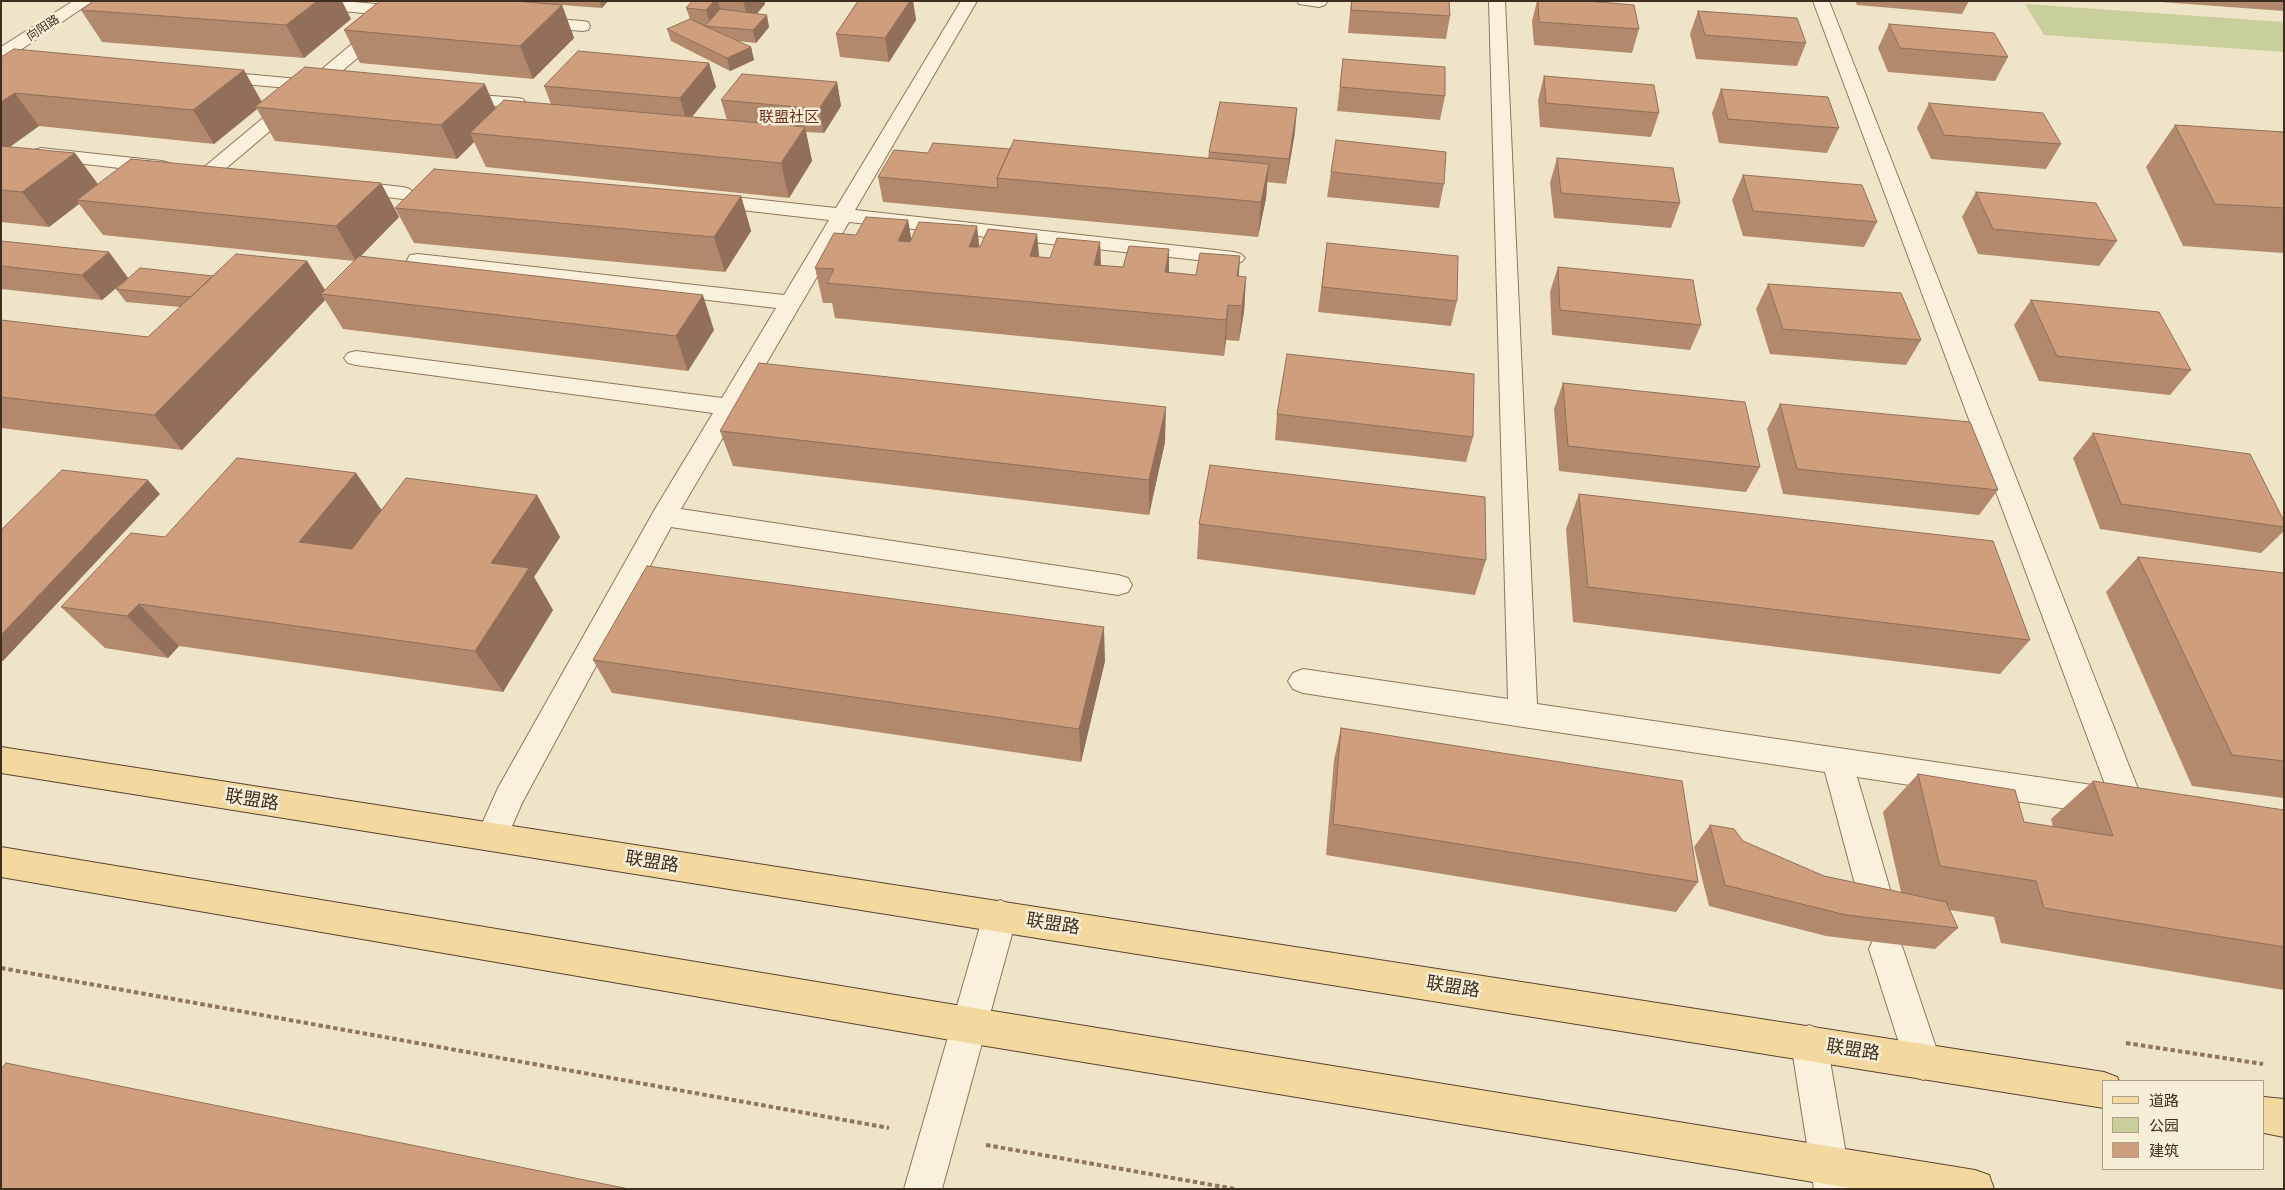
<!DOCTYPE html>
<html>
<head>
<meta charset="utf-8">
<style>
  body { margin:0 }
  #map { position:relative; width:2285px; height:1190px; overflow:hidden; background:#f0e4c8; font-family:"Crimson Pro","Noto Sans SC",serif }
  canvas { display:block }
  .frame { position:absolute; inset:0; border:2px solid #3d2e20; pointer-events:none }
  .legend { position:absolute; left:2102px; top:1080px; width:162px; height:90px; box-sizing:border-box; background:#f7eed8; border:1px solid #ada18e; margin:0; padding:6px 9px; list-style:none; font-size:15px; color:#3d2e20 }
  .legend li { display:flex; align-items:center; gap:10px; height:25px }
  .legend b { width:25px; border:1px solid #ada18e }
</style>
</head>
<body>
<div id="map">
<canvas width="2285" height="1190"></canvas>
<div class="frame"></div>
<ul class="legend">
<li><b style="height:6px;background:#f3d9a0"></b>道路</li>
<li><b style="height:14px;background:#c9cf9b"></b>公园</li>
<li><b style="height:14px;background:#cf9f7d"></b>建筑</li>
</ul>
</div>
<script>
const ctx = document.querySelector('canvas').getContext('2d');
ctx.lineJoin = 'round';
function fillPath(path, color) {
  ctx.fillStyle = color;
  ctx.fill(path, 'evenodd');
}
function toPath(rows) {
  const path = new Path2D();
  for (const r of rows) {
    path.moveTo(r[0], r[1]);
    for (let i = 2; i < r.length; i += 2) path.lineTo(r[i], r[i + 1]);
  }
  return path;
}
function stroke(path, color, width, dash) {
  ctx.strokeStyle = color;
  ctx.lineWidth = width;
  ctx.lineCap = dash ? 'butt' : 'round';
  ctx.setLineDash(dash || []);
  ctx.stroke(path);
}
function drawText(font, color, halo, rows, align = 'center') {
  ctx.font = font + ' "Crimson Pro","Noto Sans SC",serif';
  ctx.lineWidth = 5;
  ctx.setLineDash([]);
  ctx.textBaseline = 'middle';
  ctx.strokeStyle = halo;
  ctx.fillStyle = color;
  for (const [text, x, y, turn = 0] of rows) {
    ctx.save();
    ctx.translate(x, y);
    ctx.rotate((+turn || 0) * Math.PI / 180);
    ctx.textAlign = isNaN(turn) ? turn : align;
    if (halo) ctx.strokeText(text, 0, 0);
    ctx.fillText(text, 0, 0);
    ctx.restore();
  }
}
fillPath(toPath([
  [2025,4,2284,22,2284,52,2044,35]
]), '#c9cf9b');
const minor = toPath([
  [73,1,93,1,7,59,1,60,1,47,73,1],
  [279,1,344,1,407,7,413,8,415,12,413,16,407,17,287,6,281,4,279,1],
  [961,1,977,1,855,210,1234,252,1241,254,1245,258,1241,262,1234,264,849,222,681,509,1118,575,1128,578,1132,585,1128,592,1118,595,671,527,522,803,503,847,492,851,481,847,476,837,498,788,655,509,713,413,356,365,348,363,344,358,348,353,356,351,722,398,776,308,418,266,410,265,407,260,410,255,418,254,784,295,829,220,706,206,699,204,696,200,699,196,706,194,836,208,961,1],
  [1297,1,1327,1,1327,2,1325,5,1319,7,1299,4,1297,1],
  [1489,1,1505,1,1537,704,2106,787,1813,1,1829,1,2144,804,2139,814,2128,818,2118,814,2114,816,1857,777,1894,903,1889,914,1877,918,1865,914,1860,903,1825,772,1523,727,1303,693,1293,689,1288,681,1293,673,1303,669,1508,699,1489,1],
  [532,17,582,21,588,22,590,26,588,30,582,31,526,26,524,22,526,18,532,17],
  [383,22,389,23,391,27,389,31,328,83,330,86,327,90,317,91,217,176,210,178,203,176,200,172,203,168,298,89,212,81,206,80,203,76,206,72,212,71,309,80,377,23,383,22],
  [456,93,517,98,523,99,526,103,523,107,517,108,450,102,447,98,450,94,456,93],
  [41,148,162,161,169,163,172,167,169,171,162,173,34,158,31,154,34,150,41,148],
  [347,181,403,187,410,189,413,193,410,197,403,199,340,191,337,187,340,183,347,181],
  [1000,900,1012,905,1017,916,942,1189,904,1189,983,916,988,905,1000,900],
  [1886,933,1898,938,1903,949,1941,1062,1936,1075,1923,1080,1910,1075,1905,1062,1869,949,1874,938,1886,933],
  [1809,1025,1822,1030,1827,1043,1852,1189,1814,1189,1791,1043,1796,1030,1809,1025]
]);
const major = toPath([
  [1,747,2104,1072,2117,1077,2119,1081,2104,1081,2104,1108,1,773,1,747],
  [1,847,968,1007,1975,1170,1989,1175,1994,1189,1856,1189,968,1043,1,877,1,847],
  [2264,1097,2284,1099,2284,1137,2264,1133,2264,1097]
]);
stroke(minor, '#8d765c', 2);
stroke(major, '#5b4430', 2);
stroke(toPath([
  [1,968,889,1128],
  [2126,1043,2263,1064],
  [986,1145,1235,1189]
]), '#8d765c', 4, [4.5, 3]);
fillPath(minor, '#faf1dc');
fillPath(major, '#f3d9a0');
fillPath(toPath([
  [380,1,608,1,602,8,562,5,574,38,533,79,360,63,344,30],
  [692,1,764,1,765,4,757,13,769,27,756,43,737,41,751,47,754,60,730,71,671,41,667,29,690,19,686,8],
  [858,1,913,1,916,20,889,62,840,57,836,34],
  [1351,1,1449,1,1450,16,1446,39,1348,33],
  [1537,1,1587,1,1639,29,1632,53,1534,45,1532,21],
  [1855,1,1969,1,1962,14,1857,5],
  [2147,1,2284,1,2284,11],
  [81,10,351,19,304,58,102,42],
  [1698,11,1806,43,1797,66,1696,59,1690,34],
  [1889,24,2008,57,1995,81,1888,72,1878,48],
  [1,57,262,101,495,108,551,104,544,86,709,63,716,87,692,117,727,120,721,100,837,82,841,106,824,133,806,132,812,161,789,198,486,167,474,142,457,159,275,141,257,109,214,144,39,126,10,147,75,153,98,184,381,183,399,217,361,256,714,330,688,371,343,329,325,300,182,450,1,428,1,320,148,337,180,307,126,302,116,289,213,276,307,261,325,290,354,261,103,235,79,204,49,227,1,222],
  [1343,59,1445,96,1440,120,1337,111],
  [1544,76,1659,113,1651,137,1540,127,1538,100],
  [1721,89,1839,128,1827,153,1719,143,1712,113],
  [1929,103,2061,144,2046,169,1931,159,1917,128],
  [2175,125,2284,132,2284,253,2183,246,2146,167],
  [1295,132,1286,184,1267,182,1266,198,1258,237,883,202,878,177,928,153,1010,149,1208,158,1209,152],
  [1557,158,1680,203,1671,228,1554,218,1550,183],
  [1331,172,1444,184,1439,208,1327,197],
  [1743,175,1877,222,1864,247,1743,236,1732,200],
  [1976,192,2117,241,2099,266,1978,254,1962,217],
  [741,196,751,231,725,272,414,243,395,208],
  [908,220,911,239,979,247,1037,234,1039,257,1050,258,1100,242,1101,265,1196,275,1246,277,1244,312,1239,341,1226,340,1224,356,835,318,832,303,823,303,815,268,856,235],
  [1,241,109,252,128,278,102,300,1,289],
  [1327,243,1457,301,1451,326,1318,312],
  [1558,267,1701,325,1690,350,1552,335,1550,292],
  [1768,284,1921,340,1906,365,1770,354,1756,309],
  [2031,300,2191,370,2170,395,2039,381,2014,325],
  [1563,383,1760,467,1746,492,1559,471,1554,409],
  [1780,404,1998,490,1979,515,1783,494,1767,429],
  [1277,414,1473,437,1466,462,1275,440],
  [720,431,1165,442,1149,515,733,466],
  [2093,433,2284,521,2284,531,2261,553,2100,529,2073,458],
  [356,473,382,511,537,495,560,537,534,577,553,610,503,692,179,646,168,658,105,648,61,607,165,537],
  [1579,494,2030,640,2000,674,1573,622,1566,529],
  [1199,524,1486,560,1475,595,1197,559],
  [2138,557,2284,573,2284,798,2192,786,2106,592],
  [593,660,1105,661,1081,762,612,693],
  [1341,728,1698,882,1676,912,1326,855,1334,760],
  [1918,774,2024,822,2053,827,2051,819,2093,781,2284,810,2284,990,2001,943,1994,917,1950,910,1958,928,1935,949,1826,936,1709,906,1694,847,1710,825,1743,841,1824,876,1901,892,1883,812]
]), '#b2896c');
fillPath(toPath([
  [317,1,342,1,351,19,304,58,286,25],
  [599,1,608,1,602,8],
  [714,1,718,1,723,21,711,26,706,10],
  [743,1,764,1,765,4,749,23],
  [910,1,913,1,916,20,889,62,885,38],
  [562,5,574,38,533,79,520,46],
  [767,15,769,27,756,43,753,30],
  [751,47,754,60,730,71,727,58],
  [709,63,716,87,687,123,680,98],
  [244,70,263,104,255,107,257,109,214,144,193,110],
  [837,82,841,106,824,133,819,109],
  [485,84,499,117,470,133,474,142,457,159,441,125],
  [15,93,39,126,1,153,1,102],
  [1297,108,1295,132,1286,184,1289,159],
  [805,127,812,161,789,198,781,163],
  [75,153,100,188,77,200,79,204,49,227,22,192],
  [1269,164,1266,198,1258,237,1261,202],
  [381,183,399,217,356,261,336,226],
  [741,196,751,231,725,272,714,237],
  [908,220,914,255,898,241],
  [977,226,981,261,969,247],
  [1037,234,1040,269,1030,256],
  [1100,242,1101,277,1094,265],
  [1169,249,1169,284,1165,272],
  [109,252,128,278,102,300,82,275],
  [1240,256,1238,292,1237,276],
  [307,261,328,295,321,294,325,300,182,450,154,415],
  [1246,277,1244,312,1239,341,1242,306],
  [703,295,714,330,688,371,676,336],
  [1228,305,1226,340,1224,356,1226,320],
  [1166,407,1165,442,1149,515,1149,480],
  [356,473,385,515,332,584,299,542],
  [148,480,160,494,3,661,1,660,1,635],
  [537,495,560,537,534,577,553,610,503,692,475,651,491,563],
  [139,604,179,646,168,658,127,616],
  [1104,627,1105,661,1081,762,1079,729]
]), '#916f58');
const building = toPath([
  [94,1,317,1,286,25,81,10,94,1],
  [380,1,515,1,562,5,520,46,344,30,380,1],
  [692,1,714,1,706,10,686,8,692,1],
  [858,1,910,1,885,38,836,34,858,1],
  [1352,1,1449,1,1450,16,1351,10,1352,1],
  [1538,1,1587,1,1634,5,1639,29,1539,22,1538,1],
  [720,9,767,15,753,30,705,26,751,47,727,58,667,29,690,19,705,26,720,9],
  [1698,11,1797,18,1806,43,1705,35,1698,11],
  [1889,24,1994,33,2008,57,1900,48,1889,24],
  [14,49,244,70,193,110,15,93,1,102,1,57,14,49],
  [578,51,709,63,680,98,544,86,578,51],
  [1343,59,1445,67,1445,96,1340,87,1343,59],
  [305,67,485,84,441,125,255,107,305,67],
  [742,74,837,82,819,109,721,100,742,74],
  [1544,76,1654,85,1659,113,1546,103,1544,76],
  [1721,89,1828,97,1839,128,1728,119,1721,89],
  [504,100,805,127,781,163,470,133,504,100],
  [1220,102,1297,108,1289,159,1209,152,1220,102],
  [1929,103,2043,113,2061,144,1944,135,1929,103],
  [2175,125,2284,132,2284,208,2215,204,2175,125],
  [1014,140,1269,164,1261,202,997,178,1014,140],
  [1336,140,1446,152,1444,184,1331,172,1336,140],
  [933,143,1010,149,997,178,998,188,878,177,894,150,928,153,933,143],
  [1,146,75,153,22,192,1,190,1,146],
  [1557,158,1673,168,1680,203,1561,193,1557,158],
  [131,159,381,183,336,226,77,200,131,159],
  [434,169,741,196,714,237,395,208,434,169],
  [1743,175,1862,185,1877,222,1753,211,1743,175],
  [1976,192,2096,203,2117,241,1993,229,1976,192],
  [866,217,908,220,898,241,910,242,919,222,977,226,969,247,980,247,988,229,1037,234,1030,256,1050,258,1057,238,1100,242,1094,265,1123,267,1129,246,1169,249,1165,272,1196,275,1200,253,1240,256,1237,276,1246,277,1242,306,1228,305,1226,320,827,283,834,269,815,268,834,233,856,235,866,217],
  [1,241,109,252,82,275,1,266,1,241],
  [1327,243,1458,256,1457,301,1322,287,1327,243],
  [236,254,307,261,154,415,1,397,1,320,148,337,236,254],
  [359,256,703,295,676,336,321,294,359,256],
  [1558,267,1693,280,1701,325,1560,310,1558,267],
  [140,268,213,276,191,297,116,289,140,268],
  [1768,284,1901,293,1921,340,1783,329,1768,284],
  [2031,300,2159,312,2191,370,2057,356,2031,300],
  [1287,354,1474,374,1473,437,1277,414,1287,354],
  [759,363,1166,407,1149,480,720,431,759,363],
  [1563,383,1745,402,1760,467,1568,446,1563,383],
  [1780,404,1970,422,1998,490,1797,469,1780,404],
  [2093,433,2250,454,2284,521,2284,527,2121,504,2093,433],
  [237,458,356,473,299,542,352,549,406,478,537,495,491,563,529,568,475,651,139,604,127,616,61,607,131,533,165,537,237,458],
  [1210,465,1485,497,1486,560,1199,524,1210,465],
  [62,470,148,480,1,635,1,530,62,470],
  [1579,494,1993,541,2030,640,1588,587,1579,494],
  [2138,557,2284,573,2284,761,2232,755,2138,557],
  [647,566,1104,627,1079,729,593,660,647,566],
  [1341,728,1682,781,1698,882,1333,824,1341,728],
  [1918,774,2015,790,2024,822,2113,836,2093,781,2284,810,2284,947,2044,908,2036,881,1940,866,1918,774],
  [1710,825,1734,829,1743,841,1824,876,1946,902,1958,928,1846,915,1725,885,1710,825],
  [6,1063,629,1189,1,1189,1,1069,6,1063]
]);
fillPath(building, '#cf9f7d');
stroke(building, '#916f58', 1);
drawText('12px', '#3d2e20', '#f7eed8', [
  ["向阳路",43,28,-33]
]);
drawText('15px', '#6b2e1e', '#f7eed8', [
  ["联盟社区",789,117]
]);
drawText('18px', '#3d2e20', '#f7eed8', [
  ["联盟路",252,800,9],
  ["联盟路",652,862,9],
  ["联盟路",1053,924,9],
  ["联盟路",1453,987,9],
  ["联盟路",1853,1050,9]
]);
</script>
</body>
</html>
